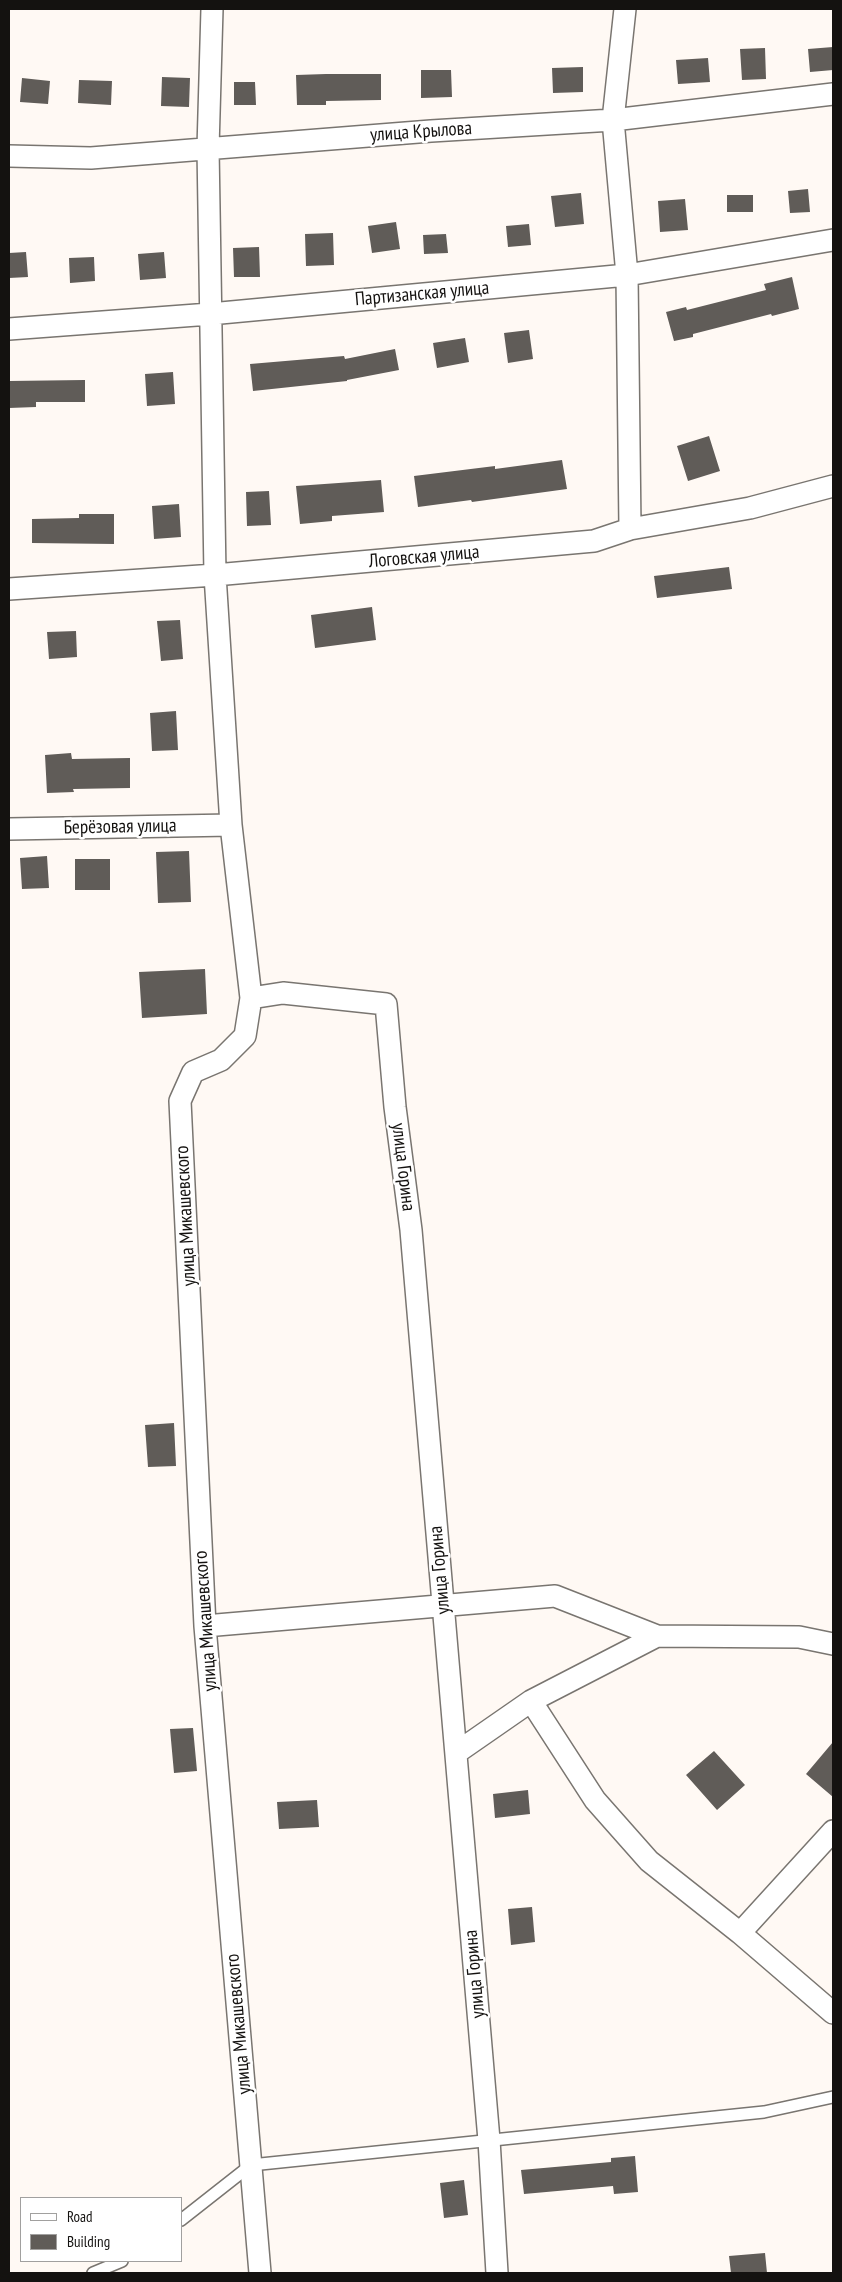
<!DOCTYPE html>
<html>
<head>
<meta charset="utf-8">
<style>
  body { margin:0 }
  #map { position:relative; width:842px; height:2282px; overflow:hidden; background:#fff9f4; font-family:"PT Sans Narrow",sans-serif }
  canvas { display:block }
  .frame { position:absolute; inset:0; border:10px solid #141210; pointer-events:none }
  .legend { position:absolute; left:20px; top:2197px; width:162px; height:65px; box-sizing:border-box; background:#fff; border:1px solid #a1a09f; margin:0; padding:6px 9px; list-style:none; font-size:15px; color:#141210 }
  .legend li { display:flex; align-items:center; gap:10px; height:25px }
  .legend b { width:25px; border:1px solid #a1a09f }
</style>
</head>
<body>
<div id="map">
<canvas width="842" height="2282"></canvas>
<div class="frame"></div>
<ul class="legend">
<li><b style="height:6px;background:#fff"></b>Road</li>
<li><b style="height:14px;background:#605c58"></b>Building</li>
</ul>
</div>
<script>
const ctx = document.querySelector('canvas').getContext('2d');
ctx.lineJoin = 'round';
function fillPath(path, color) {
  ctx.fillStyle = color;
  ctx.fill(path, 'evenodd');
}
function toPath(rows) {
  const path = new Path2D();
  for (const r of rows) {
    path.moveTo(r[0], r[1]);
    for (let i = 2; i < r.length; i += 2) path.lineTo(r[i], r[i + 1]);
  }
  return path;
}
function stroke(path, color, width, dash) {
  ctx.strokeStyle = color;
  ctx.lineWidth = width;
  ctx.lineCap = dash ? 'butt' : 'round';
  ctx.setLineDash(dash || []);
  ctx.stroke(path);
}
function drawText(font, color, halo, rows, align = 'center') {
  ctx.font = font + ' "PT Sans Narrow",sans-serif';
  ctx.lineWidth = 5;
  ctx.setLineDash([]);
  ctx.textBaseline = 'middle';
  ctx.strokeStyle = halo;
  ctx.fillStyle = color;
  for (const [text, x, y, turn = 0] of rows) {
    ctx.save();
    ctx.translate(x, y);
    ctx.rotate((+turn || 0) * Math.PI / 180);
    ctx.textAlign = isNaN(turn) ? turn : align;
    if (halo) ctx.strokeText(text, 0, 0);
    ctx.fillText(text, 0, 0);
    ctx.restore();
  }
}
fillPath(toPath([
  [833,47,833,70,810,72,808,49],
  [765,48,766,79,742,80,740,49],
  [708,58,710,82,678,84,676,60],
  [583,67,583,92,553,93,552,68],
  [421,70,451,70,452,97,421,98],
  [326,74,381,74,381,100,326,101,326,105,297,105,296,75],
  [162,77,190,78,189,107,161,106],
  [22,78,50,81,48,104,20,102],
  [79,80,112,81,111,105,78,103],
  [234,82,255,82,256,105,234,105],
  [808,189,810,212,790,213,788,191],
  [581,193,584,224,555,227,551,196],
  [727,195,753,195,753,212,727,212],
  [685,199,688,230,660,232,658,201],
  [396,222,400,249,372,253,368,226],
  [529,224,531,245,508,247,506,226],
  [333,233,334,265,306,266,305,234],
  [446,234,448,253,424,254,423,235],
  [259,247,260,277,234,277,233,248],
  [26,252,28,277,9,278,9,253],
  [164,252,166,278,140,280,138,254],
  [94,257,95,281,70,283,69,258],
  [792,277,799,309,772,316,771,314,693,334,693,337,674,341,666,312,686,307,687,310,766,290,764,284],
  [529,330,533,359,508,363,504,333],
  [465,338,469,362,437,368,433,343],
  [395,349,399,370,347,380,347,381,253,391,250,364,344,356,345,359],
  [173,372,175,404,147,406,145,374],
  [85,380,85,402,36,402,36,407,9,408,9,381],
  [709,436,720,471,688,481,677,446],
  [562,460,567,489,472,502,471,500,418,507,414,476,495,466,495,469],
  [381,480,384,512,332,516,332,521,300,524,296,486],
  [269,491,271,525,247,526,246,492],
  [179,504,181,537,154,539,152,506],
  [79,514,114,514,114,544,32,543,32,519,79,518],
  [729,567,732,589,657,598,654,576],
  [372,607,376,640,315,648,311,615],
  [180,620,183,659,161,661,157,621],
  [76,631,77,657,49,659,47,632],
  [176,711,178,750,152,751,150,713],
  [71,753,72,759,130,758,130,788,73,789,74,792,47,793,45,755],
  [189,851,191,902,158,903,156,852],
  [47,856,49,888,22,889,20,858],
  [75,859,110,859,110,890,75,890],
  [205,969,207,1014,142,1018,139,972],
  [174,1423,176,1466,148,1467,145,1425],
  [193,1728,197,1771,174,1773,170,1729],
  [833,1742,833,1797,806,1774],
  [714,1751,745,1785,717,1810,686,1775],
  [528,1790,530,1814,495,1818,493,1794],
  [317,1800,319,1827,279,1829,277,1802],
  [532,1907,535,1942,511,1945,508,1909],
  [635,2156,638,2192,614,2194,613,2186,524,2194,521,2170,611,2162,611,2158],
  [464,2180,468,2215,444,2218,440,2183],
  [765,2253,767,2273,731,2273,729,2256]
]), '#605c58');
const lane = toPath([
  [181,2220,251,2165,764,2112,833,2097],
  [93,2273,122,2261]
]);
const street = toPath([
  [212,9,208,148,215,575,231,825,251,998,245,1036,221,1060,193,1072,180,1101,205,1626,260,2273],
  [625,9,613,120,627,275,630,529],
  [9,156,91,158,431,131,613,120,833,94],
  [9,329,210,314,627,275,833,240],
  [9,589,215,575,594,541,630,529,750,508,833,486],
  [9,829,231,825],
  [251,998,283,993,386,1004,395,1107,411,1230,489,2140,497,2273],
  [205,1626,555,1596,657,1636,799,1637,833,1644],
  [531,1701,595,1800,649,1861,740,1933,833,2013],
  [456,1753,531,1701,657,1636],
  [740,1933,833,1831]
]);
stroke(lane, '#797570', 14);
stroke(street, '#797570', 24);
stroke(lane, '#fff', 11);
stroke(street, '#fff', 21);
drawText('19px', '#141210', '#fff', [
  ["улица Крылова",421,132,-4],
  ["Партизанская улица",422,294,-5],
  ["Логовская улица",424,557,-5],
  ["Берёзовая улица",120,827,-1],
  ["улица Горина",403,1167,83],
  ["улица Микашевского",186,1216,-93],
  ["улица Горина",440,1570,-95],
  ["улица Микашевского",206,1621,-94],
  ["улица Горина",475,1974,-95],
  ["улица Микашевского",239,2024,-95]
]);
</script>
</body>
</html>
